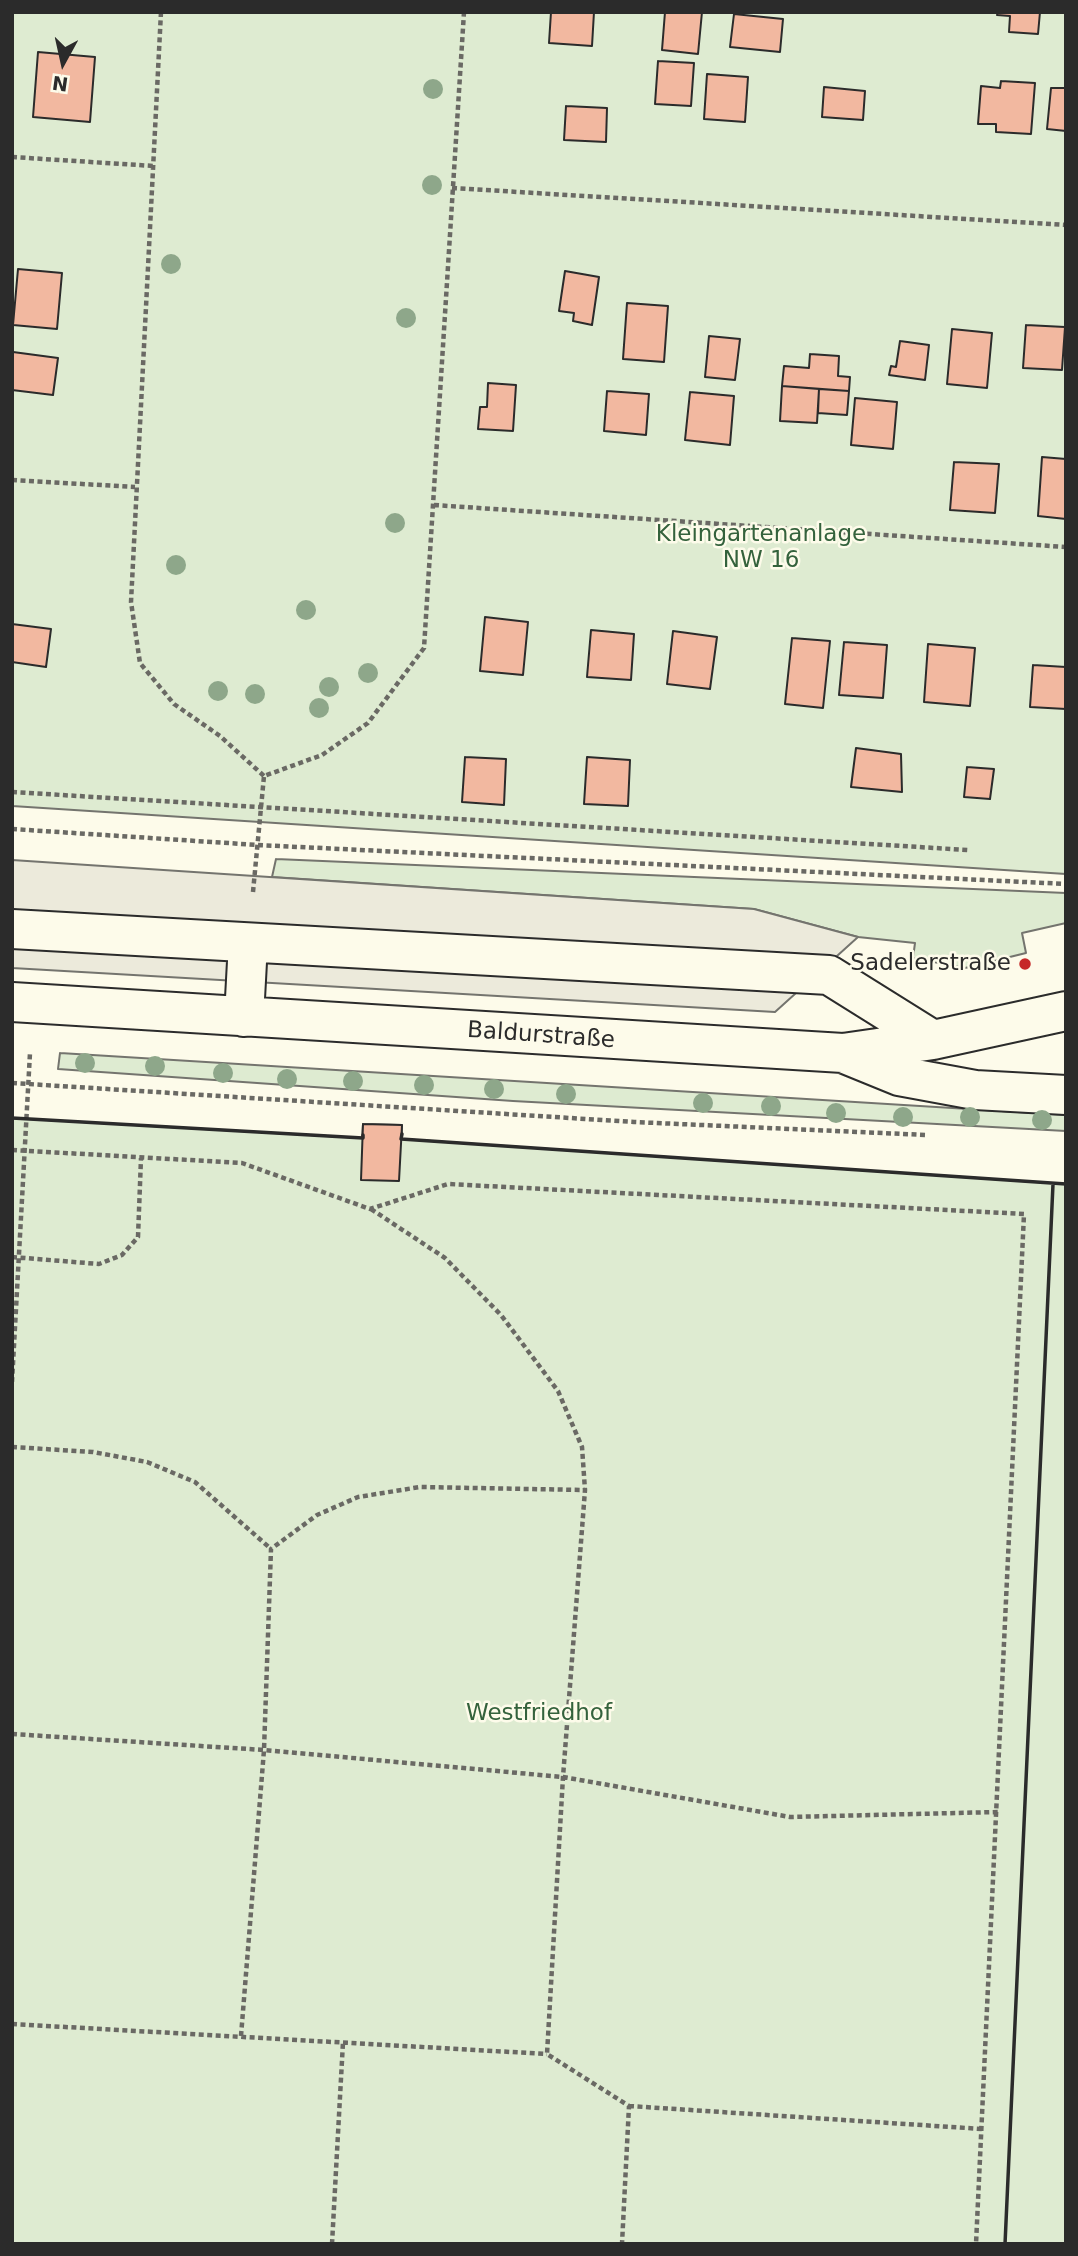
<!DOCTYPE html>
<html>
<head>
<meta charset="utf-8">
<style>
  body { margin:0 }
  #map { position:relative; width:1078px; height:2256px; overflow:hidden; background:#fdfbea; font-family:"DejaVu Sans",sans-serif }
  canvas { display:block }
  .frame { position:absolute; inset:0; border:14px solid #2b2b2b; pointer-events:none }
  .north { position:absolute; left:28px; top:28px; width:70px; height:70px; -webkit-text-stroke:5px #fdfbea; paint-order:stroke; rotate:188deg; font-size:19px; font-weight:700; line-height:28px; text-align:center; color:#2b2b2b }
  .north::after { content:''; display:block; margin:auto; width:24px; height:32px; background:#2b2b2b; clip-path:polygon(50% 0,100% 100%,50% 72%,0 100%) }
</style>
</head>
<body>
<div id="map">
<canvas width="1078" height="2256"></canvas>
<div class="frame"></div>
<div class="north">N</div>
</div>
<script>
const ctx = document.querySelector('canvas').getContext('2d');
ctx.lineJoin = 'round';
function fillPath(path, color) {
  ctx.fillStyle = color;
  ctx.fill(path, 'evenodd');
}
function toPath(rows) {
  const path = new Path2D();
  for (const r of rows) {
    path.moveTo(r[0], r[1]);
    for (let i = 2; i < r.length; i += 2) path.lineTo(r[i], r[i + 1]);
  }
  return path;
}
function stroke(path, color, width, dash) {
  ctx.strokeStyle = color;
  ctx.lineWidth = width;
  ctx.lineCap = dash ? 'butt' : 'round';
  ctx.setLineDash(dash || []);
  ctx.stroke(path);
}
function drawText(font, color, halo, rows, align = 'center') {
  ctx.font = font + ' "DejaVu Sans",sans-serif';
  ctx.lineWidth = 5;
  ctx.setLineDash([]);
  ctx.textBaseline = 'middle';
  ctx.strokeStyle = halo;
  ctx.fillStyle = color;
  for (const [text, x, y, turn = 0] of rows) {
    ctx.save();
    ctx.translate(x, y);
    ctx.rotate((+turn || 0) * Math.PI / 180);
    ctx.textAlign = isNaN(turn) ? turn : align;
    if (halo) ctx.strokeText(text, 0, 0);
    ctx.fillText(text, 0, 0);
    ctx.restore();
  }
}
const green = toPath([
  [12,12,1066,12,1066,874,12,806,12,12],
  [276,859,1066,893,1066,923,1022,933,1026,953,965,968,913,958,915,943,858,937,754,909,272,877,276,859],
  [60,1053,1066,1115,1066,1131,513,1101,58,1069,60,1053],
  [12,1118,362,1138,363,1124,402,1125,402,1139,1066,1184,1066,2244,12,2244,12,1118]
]);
fillPath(green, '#deebd1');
stroke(green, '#74746e', 2);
const parking = toPath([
  [12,860,754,909,858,937,775,1012,12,968,12,860]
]);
fillPath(parking, '#eceadb');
stroke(parking, '#74746e', 2);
const building = toPath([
  [551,12,594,12,592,46,549,43,551,12],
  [665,12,702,12,698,54,662,50,665,12],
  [998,12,1040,12,1038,34,1009,32,1010,16,997,15,998,12],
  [734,14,783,19,780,52,730,47,734,14],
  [38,52,95,57,90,122,33,117,38,52],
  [658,61,694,63,691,106,655,104,658,61],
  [707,74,748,77,745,122,704,119,707,74],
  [1001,81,1035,83,1031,134,996,132,996,124,978,124,981,86,1000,88,1001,81],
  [824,87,865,91,863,120,822,117,824,87],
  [1051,88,1066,88,1066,131,1047,129,1051,88],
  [566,106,607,108,606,142,564,140,566,106],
  [18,269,62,273,57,329,13,325,18,269],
  [565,271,599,277,592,325,573,321,574,313,559,311,565,271],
  [627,303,668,306,664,362,623,359,627,303],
  [1026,325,1065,327,1062,370,1023,368,1026,325],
  [952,329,992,333,987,388,947,384,952,329],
  [709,336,740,339,735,380,705,377,709,336],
  [900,341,929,345,925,380,889,375,891,366,896,367,900,341],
  [13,352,58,358,53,395,12,390,13,352],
  [810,354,839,356,838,376,850,377,849,391,782,386,784,366,809,368,810,354],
  [488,383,516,385,513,431,478,429,480,407,487,407,488,383],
  [782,386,819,389,817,423,780,421,782,386],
  [819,389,849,391,847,415,818,413,819,389],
  [607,391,649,394,646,435,604,431,607,391],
  [690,392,734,396,730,445,685,440,690,392],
  [855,398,897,402,893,449,851,445,855,398],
  [1042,457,1066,459,1066,519,1038,516,1042,457],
  [954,462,999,464,995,513,950,510,954,462],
  [485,617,528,622,523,675,480,671,485,617],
  [12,624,51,629,46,667,12,662,12,624],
  [591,630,634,634,631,680,587,677,591,630],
  [673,631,717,637,710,689,667,684,673,631],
  [792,638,830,641,823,708,785,704,792,638],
  [844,642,887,645,883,698,839,695,844,642],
  [928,644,975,648,970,706,924,702,928,644],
  [1033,665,1066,667,1066,709,1030,707,1033,665],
  [856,748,901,754,902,792,851,787,856,748],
  [465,757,506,759,504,805,462,802,465,757],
  [587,757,630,760,628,806,584,804,587,757],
  [967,767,994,769,990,799,964,797,967,767],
  [363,1124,402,1125,399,1181,361,1180,363,1124]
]);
fillPath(building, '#f2b8a0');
stroke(building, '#2b2b2b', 2);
const minor = toPath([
  [12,929,829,975,933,1040],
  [12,1002,843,1053,933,1040,1066,1011],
  [244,1017,248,943],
  [845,1054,899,1076,975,1090,1066,1095]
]);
stroke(minor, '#2b2b2b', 42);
stroke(toPath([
  [161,12,131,602,140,663,174,704,220,736,264,776],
  [12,157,154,166],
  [452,188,1066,225],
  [12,480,135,487],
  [434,505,1066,547],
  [12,792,968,850],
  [12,829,258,845,1066,884],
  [253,892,264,776,322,755,368,723,424,648,464,12],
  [12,1083,634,1122,927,1135],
  [12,1150,242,1163,370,1209,448,1184,1024,1214,976,2244],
  [371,1209,445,1258,501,1315,558,1391,582,1447,585,1490,563,1777,547,2054,629,2106,622,2244],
  [12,1257,99,1264,122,1255,138,1237,141,1158],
  [12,1382,30,1053],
  [12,1447,93,1452,147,1462,195,1482,271,1549],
  [12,1734,264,1750,563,1777,790,1817,998,1812],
  [12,2024,547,2054],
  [241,2036,264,1750,271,1549,317,1515,358,1497,420,1487,585,1490],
  [629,2106,982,2129],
  [332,2244,343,2042]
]), '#6a6964', 4.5, [5, 3.5]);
stroke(minor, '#fdfbea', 38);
stroke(toPath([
  [12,1118,363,1138,363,1135],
  [402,1134,401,1139,1066,1184],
  [1005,2244,1053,1184]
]), '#2b2b2b', 3.5);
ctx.fillStyle = '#8ea78a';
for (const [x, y] of [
  [433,89],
  [432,185],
  [171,264],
  [406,318],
  [395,523],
  [176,565],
  [306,610],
  [368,673],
  [329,687],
  [218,691],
  [255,694],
  [319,708],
  [85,1063],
  [155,1066],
  [223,1073],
  [287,1079],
  [353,1081],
  [424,1085],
  [494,1089],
  [566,1094],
  [703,1103],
  [771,1106],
  [836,1113],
  [903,1117],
  [970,1117],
  [1042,1120]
]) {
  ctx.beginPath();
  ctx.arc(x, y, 10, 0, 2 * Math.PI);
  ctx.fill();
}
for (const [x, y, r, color] of [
  [1025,964,7,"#c62828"]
]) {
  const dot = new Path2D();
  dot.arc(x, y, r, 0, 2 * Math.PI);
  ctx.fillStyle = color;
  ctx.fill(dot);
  stroke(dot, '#fdfbea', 2.5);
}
drawText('23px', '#34623c', '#fdfbea', [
  ["Kleingartenanlage",761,535],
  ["NW 16",761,561],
  ["Westfriedhof",539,1714]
]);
drawText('23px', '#2b2b2b', '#fdfbea', [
  ["Sadelerstraße",1011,964]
], 'right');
drawText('23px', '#2b2b2b', '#fdfbea', [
  ["Baldurstraße",541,1036,4]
]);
</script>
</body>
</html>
